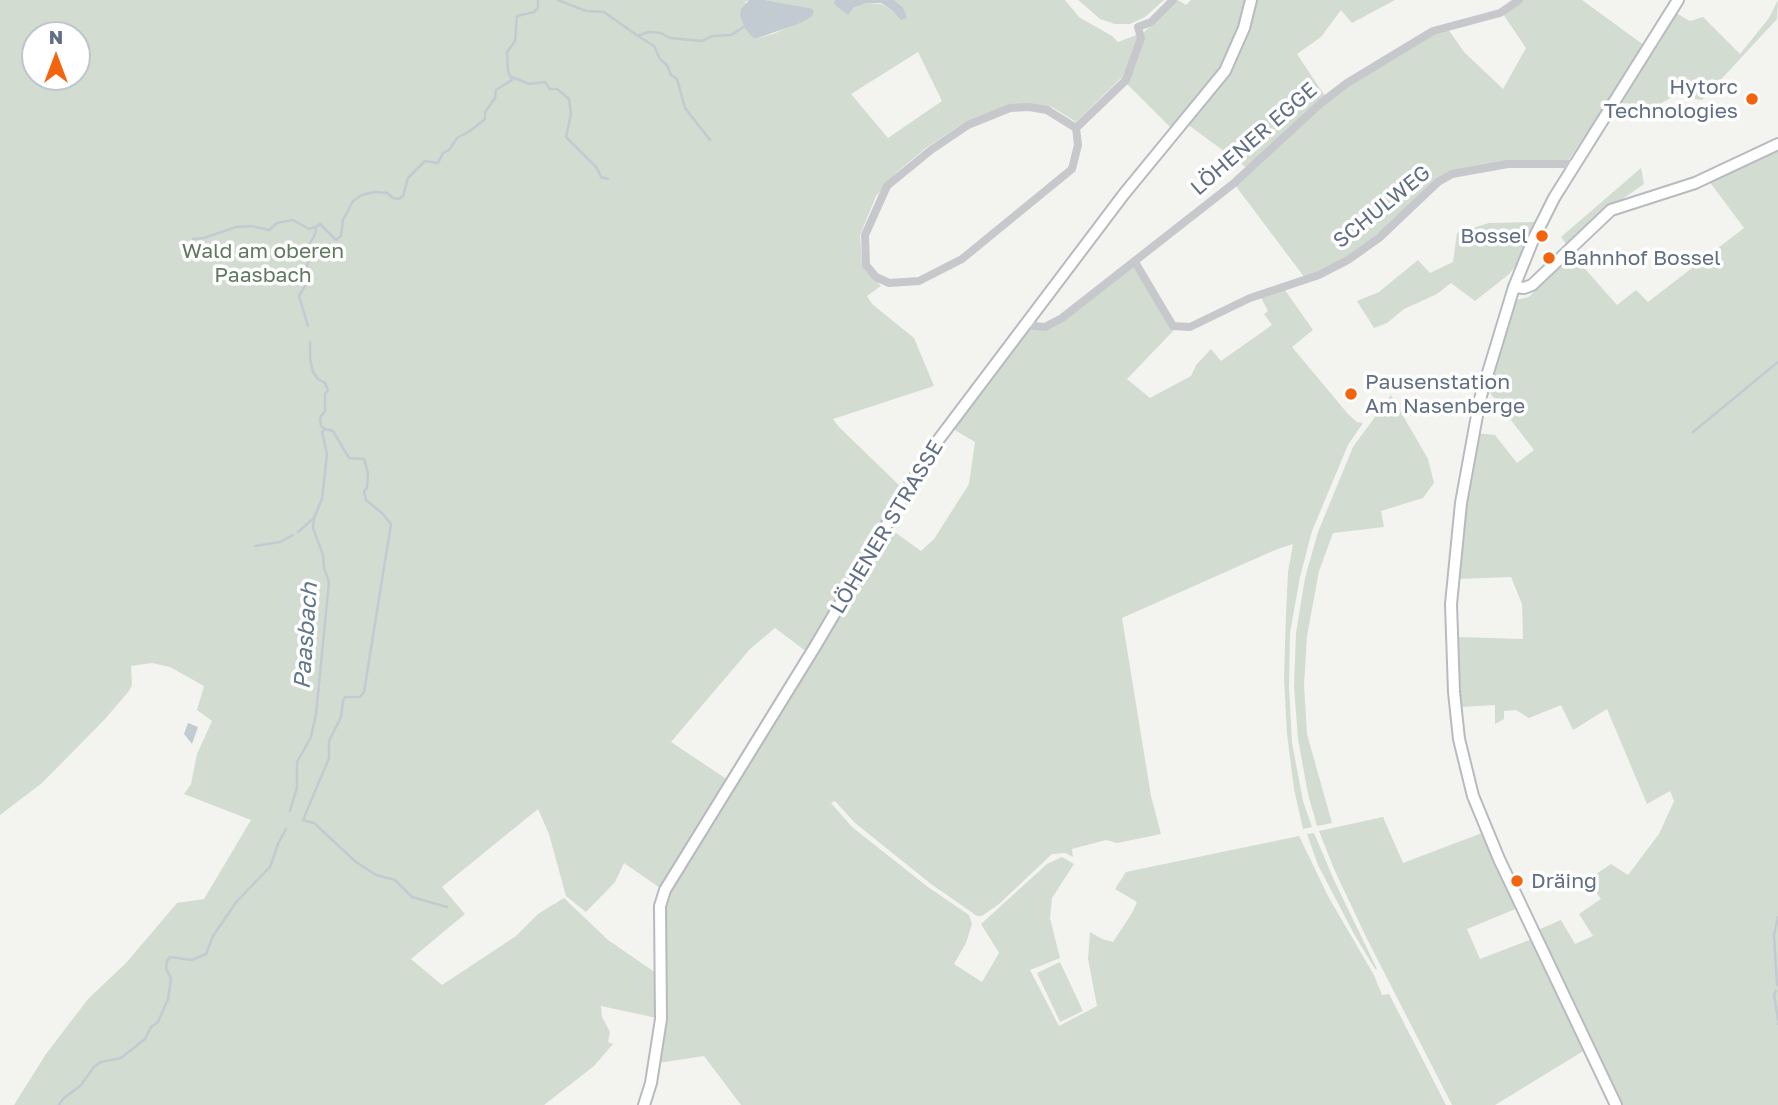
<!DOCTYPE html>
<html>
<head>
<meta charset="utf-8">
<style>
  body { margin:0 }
  #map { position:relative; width:1778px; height:1105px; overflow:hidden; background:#f3f4ef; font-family:"Golos Text",sans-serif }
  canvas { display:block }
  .north { position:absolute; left:21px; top:21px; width:70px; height:70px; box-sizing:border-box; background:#fff; border:2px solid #bfc5cd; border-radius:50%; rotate:0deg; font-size:19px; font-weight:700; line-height:28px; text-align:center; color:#606f83 }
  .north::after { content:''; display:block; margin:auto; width:24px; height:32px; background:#f4640f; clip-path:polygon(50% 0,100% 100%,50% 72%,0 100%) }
</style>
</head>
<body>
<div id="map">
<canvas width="1778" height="1105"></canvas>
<div class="north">N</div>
</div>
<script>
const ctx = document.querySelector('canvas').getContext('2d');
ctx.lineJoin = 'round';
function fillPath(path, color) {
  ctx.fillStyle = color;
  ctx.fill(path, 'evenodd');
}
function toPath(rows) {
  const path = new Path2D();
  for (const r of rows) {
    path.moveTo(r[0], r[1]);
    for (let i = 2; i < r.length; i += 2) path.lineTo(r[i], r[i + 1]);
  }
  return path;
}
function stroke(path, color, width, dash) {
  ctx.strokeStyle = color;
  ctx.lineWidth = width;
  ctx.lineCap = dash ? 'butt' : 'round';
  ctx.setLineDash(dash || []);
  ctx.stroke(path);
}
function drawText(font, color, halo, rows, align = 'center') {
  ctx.font = font + ' "Golos Text",sans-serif';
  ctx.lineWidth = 7;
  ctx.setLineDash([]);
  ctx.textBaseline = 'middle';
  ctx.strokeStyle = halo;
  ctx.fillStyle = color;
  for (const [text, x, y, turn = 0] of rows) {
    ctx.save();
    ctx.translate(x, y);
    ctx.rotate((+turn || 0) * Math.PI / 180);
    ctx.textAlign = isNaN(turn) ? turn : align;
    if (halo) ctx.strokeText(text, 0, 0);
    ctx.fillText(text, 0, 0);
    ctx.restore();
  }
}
fillPath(toPath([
  [0,0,749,0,745,2,755,39,773,34,812,17,810,8,765,0,835,0,835,4,853,8,867,3,881,4,893,11,903,7,894,0,1065,0,1079,17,1112,36,1118,42,1144,32,1178,0,1186,5,1191,0,1246,0,1237,34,1225,64,1172,129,1121,78,1076,122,1052,107,1020,104,986,114,959,126,926,148,897,172,876,196,860,235,862,265,881,286,867,296,872,304,914,338,934,386,833,419,839,427,902,488,807,652,775,628,750,649,671,742,728,780,663,890,624,863,615,882,586,912,566,896,549,834,538,809,442,887,465,914,411,959,442,985,516,936,538,914,564,898,608,940,659,975,657,1018,601,1006,602,1017,610,1032,608,1042,613,1044,594,1066,544,1105,14,1105,46,1054,88,999,126,963,177,903,204,899,251,820,184,794,191,784,197,754,212,721,197,710,204,686,170,667,152,663,131,666,132,685,129,691,105,719,42,783,0,815],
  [35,35,77,35,77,77,35,77],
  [918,52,942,101,888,138,851,94],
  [1078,0,1164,0,1145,17,1130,24,1115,24,1100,19],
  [1256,0,1395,0,1352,23,1341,10,1321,37,1297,54,1325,96,1247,168,1187,124,1224,78,1239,55,1250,30],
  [1524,0,1582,0,1645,46,1568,161,1450,172,1377,237,1347,258,1305,278,1235,185,1330,98,1432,33,1448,29,1464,52,1503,89,1526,48,1503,14],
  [1778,0,1777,19,1702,100,1695,99,1695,84,1658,105,1618,103,1653,47,1658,46,1676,13,1690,21,1703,17,1740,54,1769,18],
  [1778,149,1778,1105,1621,1105,1538,930,1561,920,1575,944,1593,936,1579,914,1601,899,1587,880,1611,864,1628,875,1659,834,1674,801,1670,791,1647,804,1607,709,1573,730,1561,705,1529,718,1516,710,1504,711,1504,719,1495,724,1495,705,1461,707,1458,637,1523,639,1522,604,1511,577,1457,579,1474,444,1477,433,1495,435,1517,463,1534,450,1487,389,1516,300,1529,297,1571,253,1617,305,1636,290,1648,302,1744,228,1709,181],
  [1641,168,1644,184,1608,209,1568,247,1561,237],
  [1535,222,1518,264,1508,275,1475,301,1451,283,1437,294,1404,309,1387,323,1374,328,1357,301,1379,292,1418,260,1430,273,1453,262,1457,233,1489,223],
  [1134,266,1174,330,1127,379,1150,398,1191,376,1196,365,1211,349,1221,361,1272,325,1264,314,1268,311,1260,296,1285,290,1313,330,1292,347,1348,414,1357,422,1363,423,1348,445,1312,531,1300,577,1290,633,1289,687,1292,743,1303,801,1312,827,1303,829,1294,789,1287,734,1284,678,1286,614,1288,572,1293,544,1275,550,1122,618,1151,796,1161,834,1117,843,1106,840,1072,849,1073,857,1065,853,1052,854,999,904,982,916,977,916,931,884,855,823,835,801,831,803,852,827,928,887,969,915,972,924,966,943,954,964,982,982,999,953,981,924,1047,864,1062,857,1074,864,1052,898,1050,918,1060,958,1030,970,1059,1026,1097,1006,1088,959,1090,932,1102,939,1113,942,1132,913,1137,902,1115,889,1126,872,1299,836,1329,898,1374,975,1382,995,1389,994,1446,1105,741,1105,704,1056,658,1063,666,1006,664,908,668,892,889,528,921,551,934,539,969,484,975,442,953,429,972,402,1030,329,1049,327],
  [1391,395,1428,459,1434,483,1423,498,1381,511,1384,527,1333,533,1319,571,1307,636,1304,685,1307,734,1332,823,1317,826,1308,794,1298,739,1294,686,1296,633,1305,578,1318,532,1353,447],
  [1383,817,1403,863,1482,833,1518,908,1467,929,1480,959,1532,939,1585,1050,1495,1105,1452,1105,1366,937,1334,869,1319,831],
  [1314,833,1334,880,1377,969,1375,969,1354,934,1318,865,1307,834],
  [1060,962,1083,1011,1060,1022,1037,973]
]), '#d3dcd0');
fillPath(toPath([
  [749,0,765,0,810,8,814,11,812,17,798,24,755,39,746,30,740,16,741,9],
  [835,0,894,0,903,7,907,18,901,20,893,11,881,3,867,3,853,8,848,15,834,4],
  [188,723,198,727,192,744,184,734]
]), '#c2cbd1');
stroke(toPath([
  [558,0,586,11,604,12,638,36,648,32,661,33,670,38,702,41,712,36,731,35,745,26],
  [638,36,654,46,660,59,667,65,671,75,677,79,685,108,710,140],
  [512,77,529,84,545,82,550,89,557,89,569,99,571,114,566,137,597,168,601,177,608,179],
  [193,239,204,238,236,227,251,226,269,230,277,223,293,220,309,229,314,227],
  [308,326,299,296,308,281,307,265,309,258,307,249,315,234,316,227,320,224,336,240,341,236,343,220,353,201,362,195,374,192,387,193,393,198,399,199,403,196,408,178,425,161,438,163,443,153,449,150,457,138,470,131,485,119,485,112,495,98,496,90,512,80,508,71,507,52,515,41,517,16,534,12,538,8,538,0],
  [325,429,333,431,349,458,364,459,368,473,367,488,364,491,366,500,382,513,391,524,364,692,360,697,345,697,343,701,341,717,329,741,329,758,303,820,314,823,356,862,376,875,395,880,412,897,447,907],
  [1693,432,1778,362],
  [298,532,314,518],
  [255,546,280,542,293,535],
  [290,811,297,787,297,762,311,737,316,714,329,582,324,568,323,555,313,528,314,518,322,499,327,454,322,432,325,429,321,426,320,418,325,411,325,394,328,390,325,383,318,379,313,372,310,358,310,342],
  [1777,985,1774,935,1778,917],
  [1776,991,1774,995,1778,1020],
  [1778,1023,1778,1024],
  [59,1105,63,1099,81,1085,94,1067,101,1062,121,1058,145,1039,151,1027,158,1022,168,999,171,979,166,968,167,961,170,957,192,960,206,954,213,936,237,901,270,867,278,844,286,829]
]), '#c2cbd1', 2.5);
const secondary = toPath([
  [1514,287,1524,288,1532,285,1611,210,1695,183,1778,144],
  [644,1105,651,1083,661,1019,660,906,665,890,816,645,930,451,1124,194,1225,71,1244,28,1251,0],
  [1616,1105,1499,859,1473,796,1459,739,1454,692,1451,604,1461,503,1480,399,1514,287,1533,240,1554,198,1678,0]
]);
stroke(secondary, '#b7bbc0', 14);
stroke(toPath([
  [1029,107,1047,110,1076,128,1078,145,1072,169,962,259,919,281,889,283,876,277,866,265,865,235,887,186,931,150,968,125,1010,108,1029,107],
  [1076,128,1126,80,1141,38,1138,27,1151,22,1173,0],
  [1135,262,1173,326,1190,327,1250,298,1319,275,1348,260,1379,238,1438,182,1452,174,1508,164,1574,164],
  [1028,323,1034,326,1045,327,1062,318,1233,184,1321,103,1347,83,1433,31,1500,13,1519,0]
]), '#c6c8cc', 8);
stroke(secondary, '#fff', 10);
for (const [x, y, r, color] of [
  [1752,99,7,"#f4640f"],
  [1542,236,7,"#f4640f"],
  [1549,258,7,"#f4640f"],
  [1351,394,7,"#f4640f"],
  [1517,881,7,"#f4640f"]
]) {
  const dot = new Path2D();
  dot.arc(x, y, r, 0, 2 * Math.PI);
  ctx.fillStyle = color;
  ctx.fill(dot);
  stroke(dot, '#fff', 2.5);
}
drawText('21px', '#606f83', '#fff', [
  ["Hytorc",1738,87,"right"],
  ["Technologies",1738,111,"right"],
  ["Bossel",1528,236,"right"],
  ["Bahnhof Bossel",1563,258],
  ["Pausenstation",1365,382],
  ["Am Nasenberge",1365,406],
  ["Dräing",1531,881]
], 'left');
drawText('21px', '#606f83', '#fff', [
  ["LÖHENER EGGE",1254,139,-41],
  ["SCHULWEG",1382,207,-39],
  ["LÖHENER STRASSE",887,527,-59]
]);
drawText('21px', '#617a5f', '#fff', [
  ["Wald am oberen",263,251],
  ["Paasbach",263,275]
]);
drawText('italic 23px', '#607889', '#fff', [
  ["Paasbach",306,636,-86]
]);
</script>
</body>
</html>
